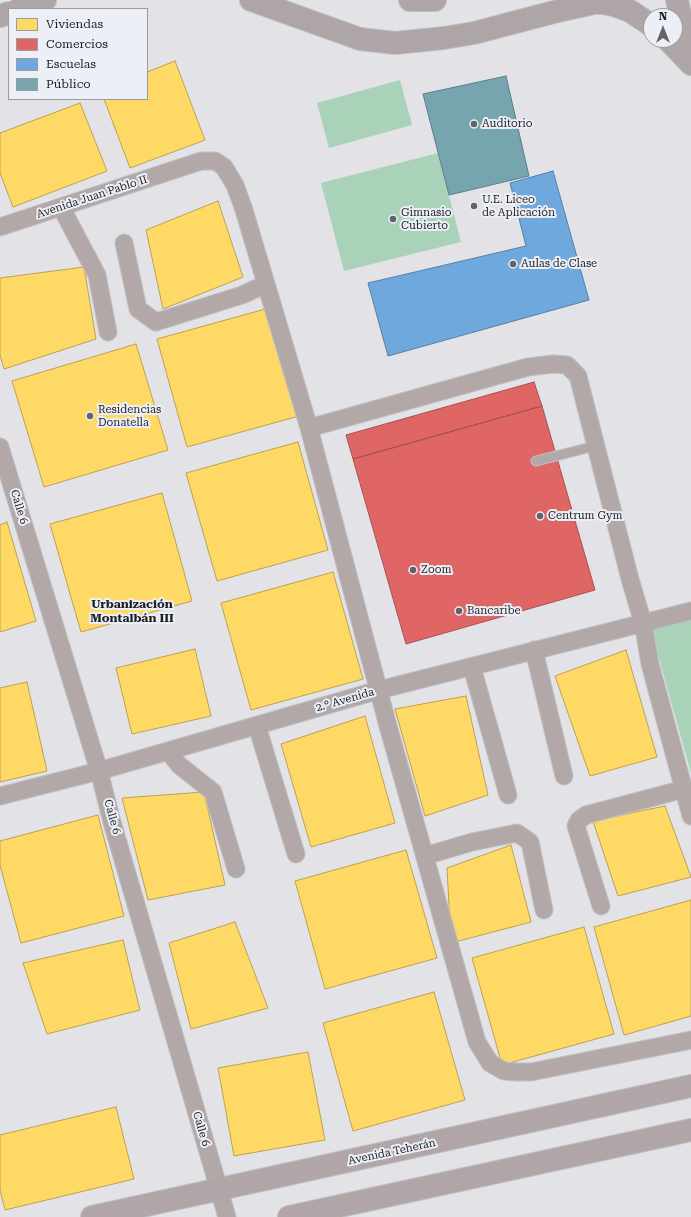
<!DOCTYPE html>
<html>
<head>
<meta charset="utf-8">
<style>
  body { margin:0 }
  #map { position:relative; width:691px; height:1217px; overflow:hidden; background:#e2e2e7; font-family:"Roboto Serif",serif }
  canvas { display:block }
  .legend { position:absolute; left:8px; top:8px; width:140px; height:92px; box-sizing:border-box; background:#edeff7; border:1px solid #9a9ca2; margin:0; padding:5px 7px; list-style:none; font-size:12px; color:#1e1f22 }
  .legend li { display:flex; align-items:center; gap:8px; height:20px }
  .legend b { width:20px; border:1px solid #9a9ca2 }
  .north { position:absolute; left:643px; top:8px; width:40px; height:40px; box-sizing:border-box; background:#edeff7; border:1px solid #9a9ca2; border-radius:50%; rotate:0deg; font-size:11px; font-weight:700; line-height:16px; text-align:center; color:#1e1f22 }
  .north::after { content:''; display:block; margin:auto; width:14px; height:18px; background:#636367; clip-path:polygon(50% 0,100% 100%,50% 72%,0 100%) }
</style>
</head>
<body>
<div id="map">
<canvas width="691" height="1217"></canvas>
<ul class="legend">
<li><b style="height:11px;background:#ffd966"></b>Viviendas</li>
<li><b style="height:11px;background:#e06666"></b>Comercios</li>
<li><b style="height:11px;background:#6fa8dc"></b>Escuelas</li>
<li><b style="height:11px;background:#76a5af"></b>Público</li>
</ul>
<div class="north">N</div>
</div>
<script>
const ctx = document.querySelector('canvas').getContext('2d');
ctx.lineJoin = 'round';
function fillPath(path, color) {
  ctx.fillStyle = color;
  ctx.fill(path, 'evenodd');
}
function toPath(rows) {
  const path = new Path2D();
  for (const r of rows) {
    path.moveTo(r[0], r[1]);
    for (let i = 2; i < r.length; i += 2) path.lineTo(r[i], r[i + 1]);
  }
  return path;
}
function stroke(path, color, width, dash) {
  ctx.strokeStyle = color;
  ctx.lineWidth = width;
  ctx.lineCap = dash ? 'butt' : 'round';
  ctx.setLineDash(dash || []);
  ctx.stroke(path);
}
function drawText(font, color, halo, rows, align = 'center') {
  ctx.font = font + ' "Roboto Serif",serif';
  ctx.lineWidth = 4;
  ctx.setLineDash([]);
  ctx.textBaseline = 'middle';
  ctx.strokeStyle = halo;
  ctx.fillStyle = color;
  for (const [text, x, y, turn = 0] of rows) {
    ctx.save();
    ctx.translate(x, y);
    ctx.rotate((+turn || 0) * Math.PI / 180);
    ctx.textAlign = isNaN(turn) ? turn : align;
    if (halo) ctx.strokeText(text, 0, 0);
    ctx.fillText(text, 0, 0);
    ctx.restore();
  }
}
fillPath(toPath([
  [400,80,412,125,329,148,317,103],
  [438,153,461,242,344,271,321,183],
  [691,620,691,773,651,630]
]), '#aad2b9');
const homes = toPath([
  [175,61,205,140,130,168,104,99,147,99,147,72,175,61],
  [80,103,107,171,13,207,0,173,0,133,80,103],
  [218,201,243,277,163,309,146,230,218,201],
  [84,267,96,339,4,369,0,355,0,278,84,267],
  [269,308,299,416,187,447,157,339,269,308],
  [136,344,168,450,44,487,12,381,136,344],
  [298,442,328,550,217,581,186,473,298,442],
  [162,493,192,601,81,632,50,524,162,493],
  [7,522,36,621,0,632,0,525,7,522],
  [333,572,363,679,251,710,221,603,333,572],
  [195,649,211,716,132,734,116,668,195,649],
  [626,650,657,757,590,776,555,676,626,650],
  [27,682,47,771,0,782,0,688,27,682],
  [466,696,488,795,425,816,395,709,466,696],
  [365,716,395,823,311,847,281,744,365,716],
  [204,792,225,885,148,900,122,798,204,792],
  [665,806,691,877,618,896,593,821,665,806],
  [98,815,124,916,21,943,0,865,0,841,98,815],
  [511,845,531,922,451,943,447,868,511,845],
  [406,850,437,958,325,989,295,881,406,850],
  [691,900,691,1016,624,1035,594,927,691,900],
  [235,922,268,1008,191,1029,169,943,235,922],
  [584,927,614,1034,502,1065,472,958,584,927],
  [123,940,140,1010,47,1034,23,963,123,940],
  [434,992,465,1100,353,1131,323,1023,434,992],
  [308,1052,325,1140,234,1156,218,1068,308,1052],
  [116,1107,134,1179,5,1210,0,1190,0,1135,116,1107]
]);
fillPath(homes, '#ffd966');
stroke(homes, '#bca152', 1);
const shops = toPath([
  [534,382,542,406,353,459,346,435,534,382],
  [542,406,595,590,406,644,353,459,542,406]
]);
fillPath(shops, '#e06666');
stroke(shops, '#a65152', 1);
const schools = toPath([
  [553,171,589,300,388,356,368,283,526,246,510,183,553,171]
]);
fillPath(schools, '#6fa8dc');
stroke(schools, '#577fa4', 1);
const public = toPath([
  [506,76,529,176,449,195,423,94,506,76]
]);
fillPath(public, '#76a5af');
stroke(public, '#5c7d85', 1);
const service = toPath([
  [536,461,595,446]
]);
const minor = toPath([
  [61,207,97,275,108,332],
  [0,227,201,161,215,161,224,167,235,185,244,210,309,428,388,726,477,1042,490,1063,504,1071,517,1072,531,1072,691,1040],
  [124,243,138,309,156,322,242,295,266,284],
  [309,428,528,367,553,364,567,365,578,376,630,579,643,623,650,664,691,816],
  [0,447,99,771,112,822,227,1217],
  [534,650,564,776],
  [472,667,508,795],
  [257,726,296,854],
  [168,751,179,765,213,792,236,869],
  [0,796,99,771,379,690,691,611],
  [425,856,472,842,517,833,530,842,544,910],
  [601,906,576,826,579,820,586,815,684,789]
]);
const secondary = toPath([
  [677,0,691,61],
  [92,1217,691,1086],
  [289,1217,691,1130]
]);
const motorway = toPath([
  [251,0,360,39,395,43,444,38,474,33,558,11,594,3,602,3,613,5,630,11,651,25],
  [410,0,435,0],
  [19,9,45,0],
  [0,16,9,13],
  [668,40,691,64]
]);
stroke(service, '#c0c0c3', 11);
stroke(minor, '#c0c0c3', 19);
stroke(secondary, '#c0c0c3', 24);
stroke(motorway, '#c0c0c3', 24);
stroke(service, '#b2a8a8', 9);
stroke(minor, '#b2a8a8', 17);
stroke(secondary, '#b1a6a7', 22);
stroke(motorway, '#aea5a6', 22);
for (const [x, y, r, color] of [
  [474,124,4,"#636367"],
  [474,206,4,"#636367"],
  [393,219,4,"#636367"],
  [513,264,4,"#636367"],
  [90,416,4,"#636367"],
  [540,516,4,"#636367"],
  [413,570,4,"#636367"],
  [459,611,4,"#636367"]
]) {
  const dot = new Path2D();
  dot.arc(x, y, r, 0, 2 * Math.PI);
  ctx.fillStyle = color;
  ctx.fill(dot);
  stroke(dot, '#edeff7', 1.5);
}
drawText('11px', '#1e1f22', '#edeff7', [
  ["Auditorio",482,124],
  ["U.E. Liceo",482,200],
  ["de Aplicación",482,213],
  ["Gimnasio",401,213],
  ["Cubierto",401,226],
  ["Aulas de Clase",521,264],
  ["Residencias",98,410],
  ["Donatella",98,423],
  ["Centrum Gym",548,516],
  ["Zoom",421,570],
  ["Bancaribe",467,611]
], 'left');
drawText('11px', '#1e1f22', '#edeff7', [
  ["Avenida Juan Pablo II",92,197,-18],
  ["Calle 6",19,507,73],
  ["2.° Avenida",345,700,-16],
  ["Calle 6",112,817,75],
  ["Calle 6",201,1129,74],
  ["Avenida Teherán",392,1152,-12]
]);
drawText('bold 12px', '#1e1f22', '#edeff7', [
  ["Urbanización",132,604],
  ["Montalbán III",132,618]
]);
</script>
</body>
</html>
